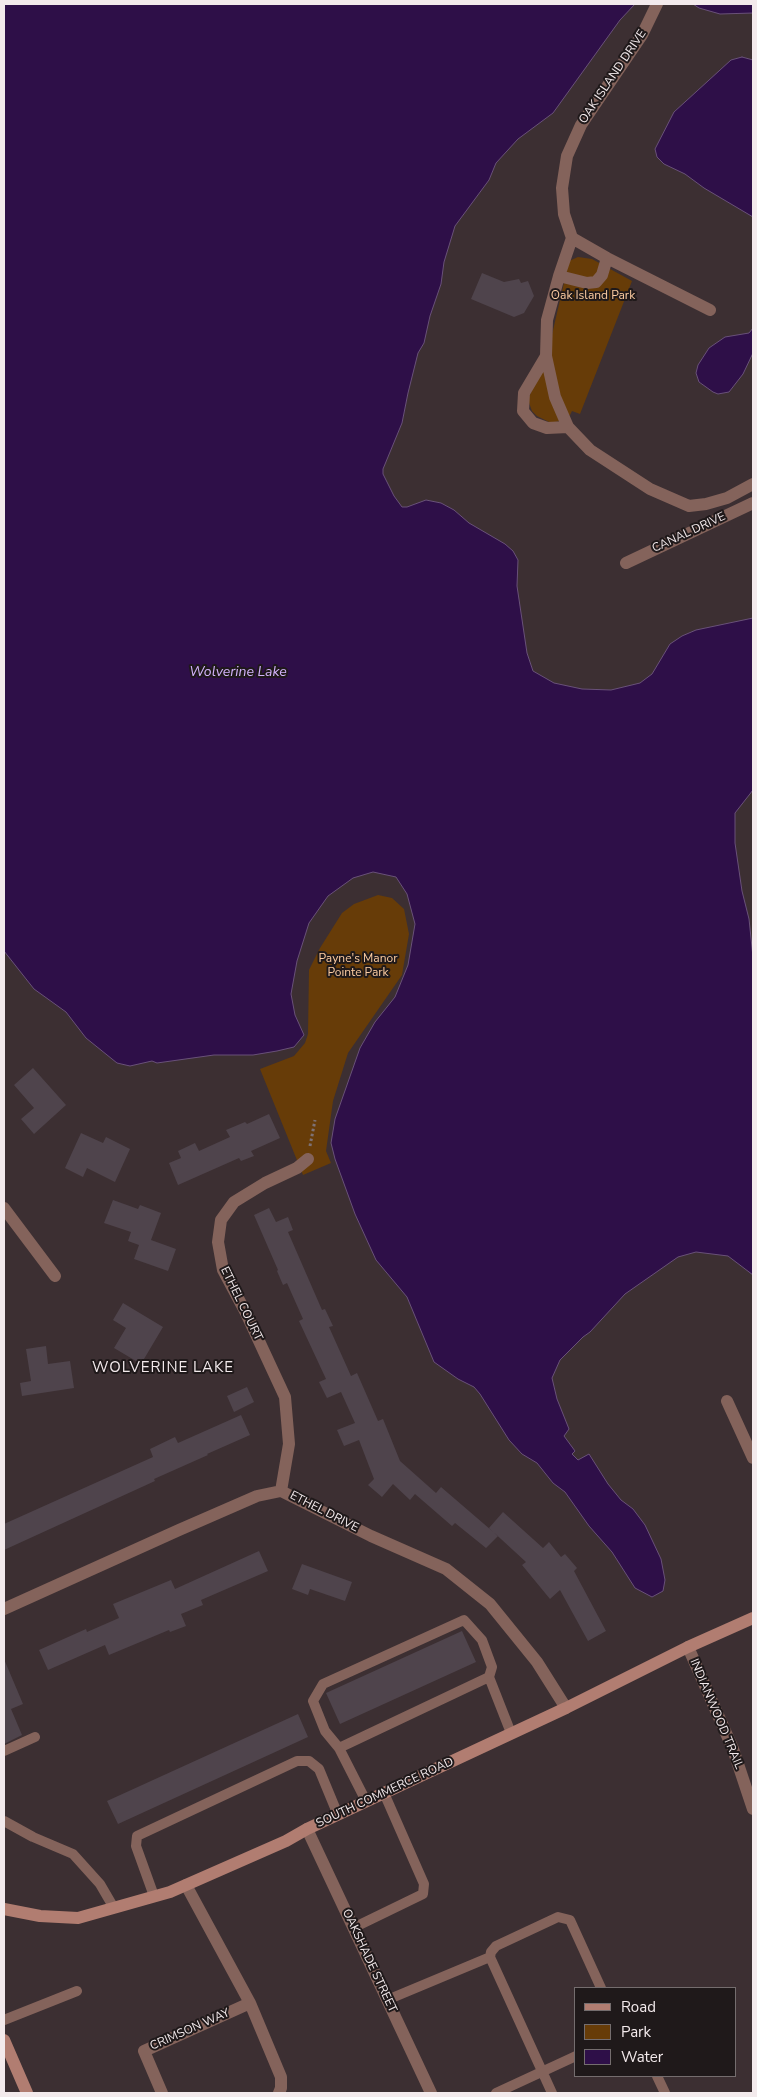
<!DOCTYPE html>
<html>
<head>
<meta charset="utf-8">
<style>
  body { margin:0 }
  #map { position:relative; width:757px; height:2097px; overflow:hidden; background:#3c2f32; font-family:"Nunito Sans",sans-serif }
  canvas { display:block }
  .frame { position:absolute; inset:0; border:5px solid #f3eaec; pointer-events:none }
  .legend { position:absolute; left:574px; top:1987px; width:162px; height:90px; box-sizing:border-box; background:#1f191a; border:1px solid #746d6e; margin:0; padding:6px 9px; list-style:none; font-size:15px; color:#f3eaec }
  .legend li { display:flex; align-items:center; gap:10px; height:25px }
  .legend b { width:25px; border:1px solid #746d6e }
</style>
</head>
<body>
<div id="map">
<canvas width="757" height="2097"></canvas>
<div class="frame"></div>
<ul class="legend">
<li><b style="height:6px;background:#b17d71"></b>Road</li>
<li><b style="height:14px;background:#673c08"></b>Park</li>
<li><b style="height:14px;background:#2e0f48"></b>Water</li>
</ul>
</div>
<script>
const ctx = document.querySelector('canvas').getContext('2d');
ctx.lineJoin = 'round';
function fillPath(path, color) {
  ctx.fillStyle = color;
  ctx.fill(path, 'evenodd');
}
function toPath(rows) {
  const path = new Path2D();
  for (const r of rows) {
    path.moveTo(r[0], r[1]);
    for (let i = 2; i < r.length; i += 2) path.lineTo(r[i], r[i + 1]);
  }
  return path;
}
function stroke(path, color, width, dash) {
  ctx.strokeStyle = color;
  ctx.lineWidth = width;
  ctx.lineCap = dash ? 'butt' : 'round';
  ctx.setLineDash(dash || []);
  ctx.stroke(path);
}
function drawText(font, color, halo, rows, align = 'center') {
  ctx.font = font + ' "Nunito Sans",sans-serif';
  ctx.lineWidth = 4;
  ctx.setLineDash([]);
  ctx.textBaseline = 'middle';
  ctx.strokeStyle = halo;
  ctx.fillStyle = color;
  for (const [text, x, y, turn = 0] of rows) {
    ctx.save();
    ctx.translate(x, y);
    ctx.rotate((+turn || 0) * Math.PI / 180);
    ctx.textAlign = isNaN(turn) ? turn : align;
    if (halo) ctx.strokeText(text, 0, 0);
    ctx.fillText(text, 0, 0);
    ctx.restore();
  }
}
fillPath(toPath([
  [578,257,592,259,632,281,580,414,572,411,570,415,564,420,551,423,537,416,532,411,528,400,551,339,569,261],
  [378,895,392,898,404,909,409,934,402,975,348,1053,333,1101,326,1151,331,1163,303,1175,260,1069,294,1056,305,1043,308,1034,309,970,320,948,342,913,354,904]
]), '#673c08');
const water = toPath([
  [4,4,635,4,620,20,553,113,518,139,496,163,489,180,455,226,444,262,441,284,430,316,424,343,418,353,408,393,402,423,383,469,383,474,394,496,402,507,407,507,426,500,441,503,454,510,469,523,505,544,513,551,518,560,517,586,527,653,533,671,554,683,582,689,611,690,640,683,652,674,670,644,682,636,696,630,753,618,753,790,735,813,735,843,742,891,749,919,753,957,753,1275,728,1256,696,1252,678,1257,625,1294,590,1332,583,1337,560,1360,552,1378,557,1399,569,1429,564,1436,575,1451,572,1454,578,1460,589,1454,608,1484,621,1500,633,1509,645,1525,661,1559,665,1580,663,1591,652,1597,635,1588,612,1552,589,1526,565,1492,553,1483,537,1463,522,1454,509,1440,480,1394,474,1387,458,1379,434,1362,407,1297,376,1260,355,1214,335,1159,331,1143,335,1119,360,1048,375,1022,395,997,408,965,415,924,407,894,396,877,373,872,353,878,328,896,309,923,297,961,291,994,295,1015,304,1035,294,1047,277,1051,253,1055,214,1055,157,1063,152,1061,130,1066,117,1063,86,1038,66,1012,34,989,4,951,4,4],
  [693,4,753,4,753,13,720,14,699,8,693,4],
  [742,57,753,60,753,217,704,188,685,174,664,164,657,157,655,149,674,112,731,60,742,57],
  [753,328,753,353,743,374,729,392,718,394,713,392,699,382,696,373,698,365,709,348,725,337,749,333,753,328]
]);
fillPath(water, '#2e0f48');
stroke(water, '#695179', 1);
fillPath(toPath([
  [482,273,504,282,519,279,521,283,528,281,534,296,524,313,514,317,471,299],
  [33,1068,66,1105,34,1134,21,1119,34,1108,14,1085],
  [269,1114,280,1138,251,1151,254,1156,241,1161,239,1158,178,1185,169,1163,181,1158,178,1151,195,1143,199,1151,230,1137,226,1130,245,1122,247,1124],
  [81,1133,103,1143,106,1137,130,1149,115,1182,87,1168,83,1177,65,1168],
  [113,1200,138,1209,140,1205,161,1213,151,1240,176,1249,168,1271,134,1259,139,1245,128,1241,131,1232,104,1223],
  [269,1208,276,1222,288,1217,293,1230,288,1232,322,1310,325,1309,333,1326,329,1327,351,1376,357,1373,378,1421,383,1419,400,1461,436,1493,441,1487,498,1536,486,1548,455,1523,452,1526,415,1494,410,1500,393,1484,382,1497,368,1485,374,1479,359,1440,344,1446,337,1430,355,1423,341,1392,327,1398,319,1382,326,1379,299,1321,303,1319,287,1283,283,1285,277,1271,278,1270,254,1215],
  [123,1303,163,1327,141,1364,114,1348,126,1328,113,1320],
  [46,1346,48,1364,70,1361,74,1388,22,1396,20,1383,31,1381,26,1349],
  [247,1387,254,1402,234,1412,227,1396],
  [241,1415,250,1435,207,1454,208,1455,154,1479,155,1481,4,1550,4,1524,153,1457,150,1449,175,1437,178,1443],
  [503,1512,543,1548,549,1542,561,1557,565,1554,577,1568,574,1571,606,1631,588,1641,560,1590,550,1599,522,1565,526,1562,489,1528],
  [259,1551,268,1571,201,1600,203,1605,181,1614,186,1626,170,1632,169,1630,109,1655,105,1645,48,1670,39,1650,86,1629,87,1632,119,1618,113,1604,171,1580,175,1589],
  [302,1564,352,1582,345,1601,310,1589,308,1595,292,1589],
  [462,1631,476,1662,340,1724,326,1693],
  [4,1659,23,1704,11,1709,22,1735,4,1744],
  [298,1714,308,1737,118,1824,107,1801]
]), '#4f444c');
stroke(toPath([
  [310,1146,315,1120]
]), '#7e7275', 3, [2.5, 2.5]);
stroke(toPath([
  [339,1748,489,1677],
  [4,1751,35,1737],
  [366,1801,339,1748,325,1731,313,1701,323,1684,464,1620,482,1640,492,1667,489,1677,511,1733],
  [4,1821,33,1837,73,1854,100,1884,114,1908],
  [154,1896,136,1846,137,1836,297,1761,309,1761,319,1769,338,1815],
  [353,1928,423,1894,424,1884,384,1793],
  [387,2000,490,1957],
  [4,2020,77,1991],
  [657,2076,665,2093],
  [496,2093,576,2056],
  [552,2093,490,1957,491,1952,496,1946,558,1917,570,1920,601,1988]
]), '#84635b', 10);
stroke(toPath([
  [657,4,642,35,581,125,567,156,562,188,564,214,572,238,607,258,710,310],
  [572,238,559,276,547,320,546,356,555,397,568,427,590,450,650,489,689,506,706,504,727,498,753,484],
  [559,276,587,283,596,282,602,275,607,258],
  [546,356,524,393,523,411,533,423,547,428,568,427],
  [626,563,753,503],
  [4,1208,55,1276],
  [727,1401,753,1458],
  [281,1491,289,1444,285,1397,246,1313,223,1270,218,1242,221,1220,234,1202,265,1183,297,1168,308,1159],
  [4,1609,179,1530,257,1496,281,1491,371,1536,446,1569,490,1604,537,1662,566,1708],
  [688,1647,733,1749,753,1809],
  [307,1829,431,2093],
  [186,1885,250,2003,281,2077,281,2088,279,2093],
  [162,2093,144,2051,250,2003]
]), '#84635b', 12);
stroke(toPath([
  [4,1909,40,1916,78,1918,170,1892,286,1841,307,1829,566,1708,688,1647,753,1618],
  [4,2040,27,2093]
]), '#b17d71', 12);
drawText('12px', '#f3eaec', '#1f191a', [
  ["OAK ISLAND DRIVE",613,77,-56],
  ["CANAL DRIVE",689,533,-25],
  ["ETHEL COURT",241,1304,64],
  ["ETHEL DRIVE",324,1512,27],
  ["INDIANWOOD TRAIL",716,1714,67],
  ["SOUTH COMMERCE ROAD",385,1793,-25],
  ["OAKSHADE STREET",369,1961,65],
  ["CRIMSON WAY",190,2030,-24]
]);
drawText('12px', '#fdcda2', '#1f191a', [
  ["Oak Island Park",593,296],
  ["Payne's Manor",358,959],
  ["Pointe Park",358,973]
]);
drawText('italic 14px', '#d2b2fa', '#1f191a', [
  ["Wolverine Lake",238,673]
]);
ctx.letterSpacing = '1px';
drawText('15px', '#f3eaec', '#1f191a', [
  ["WOLVERINE LAKE",163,1368]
]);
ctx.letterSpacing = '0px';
</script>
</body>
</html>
